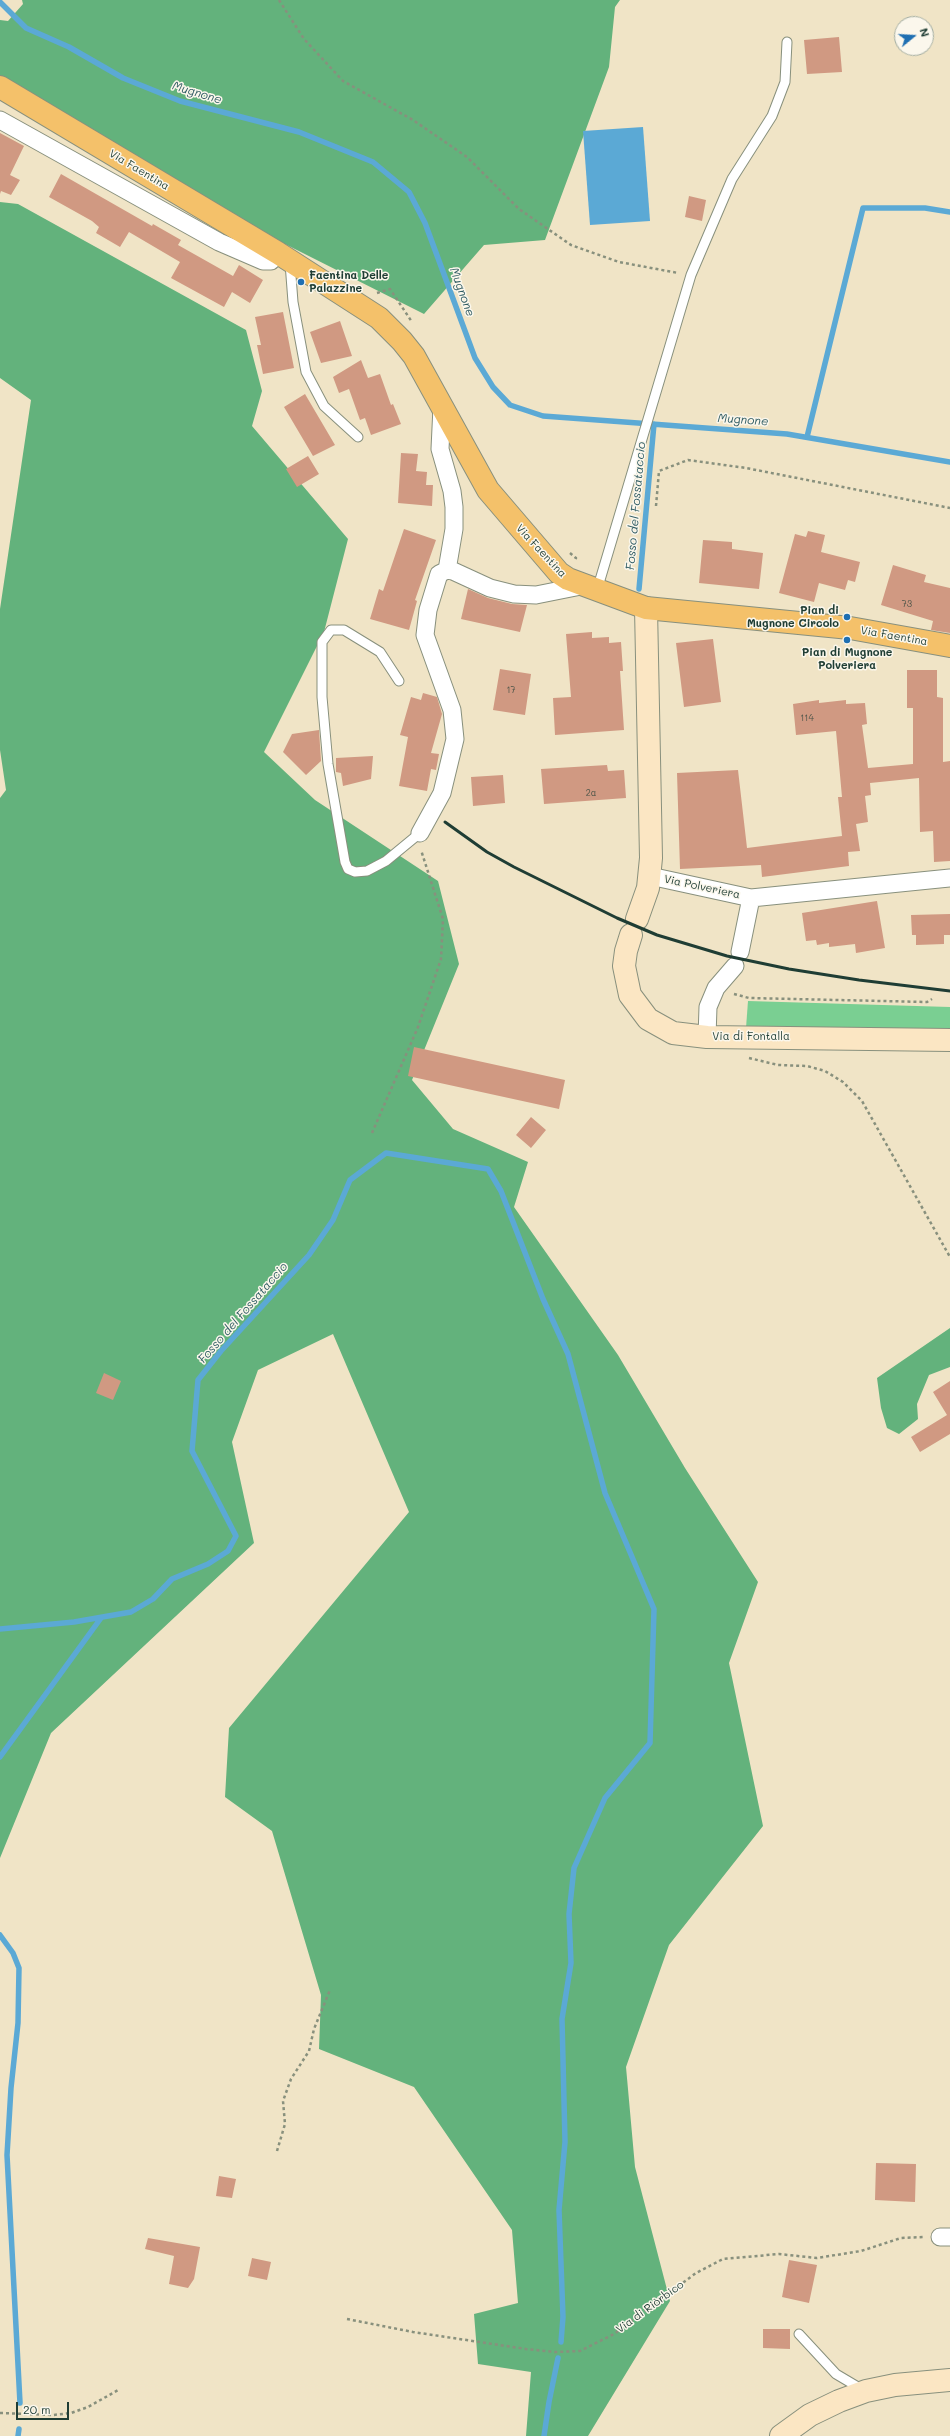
<!DOCTYPE html>
<html>
<head>
<meta charset="utf-8">
<style>
  body { margin:0 }
  #map { position:relative; width:950px; height:2436px; overflow:hidden; background:#f0e4c6; font-family:Mali,sans-serif }
  canvas { display:block }
  .north { position:absolute; left:894px; top:16px; width:40px; height:40px; box-sizing:border-box; background:#fbf7ec; border:1px solid #a3ada2; border-radius:50%; rotate:72deg; font-size:11px; font-weight:700; line-height:16px; text-align:center; color:#1f3d34 }
  .north::after { content:''; display:block; margin:auto; width:14px; height:18px; background:#1f6fb2; clip-path:polygon(50% 0,100% 100%,50% 72%,0 100%) }
  .scale { position:absolute; left:16px; top:2402px; width:53px; height:18px; box-sizing:border-box; border:2px solid #1f3d34; border-top:0; padding-left:5px; font-size:12px; line-height:14px; white-space:nowrap; color:#1f3d34; -webkit-text-stroke:3px #fbf7ec; paint-order:stroke }
</style>
</head>
<body>
<div id="map">
<canvas width="950" height="2436"></canvas>
<div class="north">N</div>
<div class="scale">20 m</div>
</div>
<script>
const ctx = document.querySelector('canvas').getContext('2d');
ctx.lineJoin = 'round';
function fillPath(path, color) {
  ctx.fillStyle = color;
  ctx.fill(path, 'evenodd');
}
function toPath(rows) {
  const path = new Path2D();
  for (const r of rows) {
    path.moveTo(r[0], r[1]);
    for (let i = 2; i < r.length; i += 2) path.lineTo(r[i], r[i + 1]);
  }
  return path;
}
function stroke(path, color, width, dash) {
  ctx.strokeStyle = color;
  ctx.lineWidth = width;
  ctx.lineCap = dash ? 'butt' : 'round';
  ctx.setLineDash(dash || []);
  ctx.stroke(path);
}
function drawText(font, color, halo, rows, align = 'center') {
  ctx.font = font + ' Mali,sans-serif';
  ctx.lineWidth = 3;
  ctx.setLineDash([]);
  ctx.textBaseline = 'middle';
  ctx.strokeStyle = halo;
  ctx.fillStyle = color;
  for (const [text, x, y, turn = 0] of rows) {
    ctx.save();
    ctx.translate(x, y);
    ctx.rotate((+turn || 0) * Math.PI / 180);
    ctx.textAlign = isNaN(turn) ? turn : align;
    if (halo) ctx.strokeText(text, 0, 0);
    ctx.fillText(text, 0, 0);
    ctx.restore();
  }
}
fillPath(toPath([
  [748,1001,950,1007,950,1032,746,1028]
]), '#7acf92');
fillPath(toPath([
  [22,0,620,0,615,7,609,67,545,240,484,245,424,314,275,239,0,80,0,20,8,21,23,4],
  [0,202,18,204,246,330,262,391,252,426,348,539,324,632,264,752,315,800,438,881,459,964,412,1080,453,1129,528,1162,514,1207,618,1355,685,1468,758,1582,729,1663,763,1826,669,1945,626,2067,635,2167,670,2301,588,2436,526,2436,531,2372,478,2364,474,2314,518,2303,512,2230,414,2087,319,2049,321,1995,272,1831,225,1797,229,1728,409,1512,333,1334,258,1370,232,1442,254,1543,51,1733,0,1858,0,798,6,790,0,750,0,609,31,400,0,378],
  [950,1328,950,1367,929,1375,917,1404,918,1419,899,1434,887,1428,881,1408,877,1378]
]), '#63b27c');
fillPath(toPath([
  [643,127,650,221,590,225,583,131]
]), '#5ba9d5');
stroke(toPath([
  [0,2,26,28,69,47,123,78,180,101,299,132,373,162,409,192,425,223,475,358,493,387,510,405,543,416,787,434,950,462],
  [807,437,863,208,925,208,950,212],
  [639,589,654,424],
  [0,1629,74,1622,131,1612,153,1599,172,1579,208,1564,228,1551,236,1536,192,1451,198,1380,221,1351,309,1255,333,1220,350,1180,386,1153,488,1169,501,1191,543,1299,568,1354,605,1493,654,1609,650,1743,605,1798,574,1868,569,1914,571,1963,562,2019,565,2142,559,2210,563,2317,561,2342],
  [0,1757,101,1618],
  [0,1935,13,1953,19,1968,18,2023,11,2088,7,2155,20,2403],
  [18,2436,19,2429],
  [544,2436,549,2402,558,2358]
]), '#5ba9d5', 5.5);
fillPath(toPath([
  [839,37,842,72,807,74,804,40],
  [0,133,24,146,10,175,20,180,11,195,1,191,0,194],
  [61,174,152,226,153,224,181,240,178,245,233,276,239,265,263,280,250,303,232,292,224,307,171,278,180,262,129,232,120,247,96,233,99,227,92,221,49,197],
  [689,196,706,200,702,221,685,217],
  [283,312,294,368,263,374,257,345,261,345,255,317],
  [340,321,352,356,321,363,310,332],
  [361,360,368,378,380,374,391,405,393,404,401,424,371,435,365,418,360,420,349,389,339,393,333,377],
  [305,394,335,445,313,456,284,407],
  [401,453,418,454,416,471,427,472,426,485,433,485,432,506,398,503],
  [308,456,319,474,297,487,286,469],
  [404,529,436,540,415,600,417,601,409,630,370,619,379,589,383,591],
  [808,531,825,535,821,552,860,562,855,582,848,580,845,590,819,583,814,602,779,593,795,534,806,537],
  [703,540,732,542,732,549,763,553,759,589,699,583],
  [893,565,926,575,924,582,950,588,950,633,931,630,933,621,881,605],
  [468,589,488,598,512,604,527,605,520,632,461,619],
  [592,632,592,638,609,637,609,643,621,642,623,671,620,671,624,730,555,735,553,698,571,697,566,634],
  [713,639,721,702,684,707,676,643],
  [500,669,531,674,525,715,493,710],
  [907,670,937,670,937,697,943,698,943,762,950,761,950,861,934,862,933,831,920,832,919,778,870,783,871,795,865,796,868,822,856,824,860,851,848,852,849,866,762,877,761,865,680,869,677,773,738,770,747,848,842,836,838,797,842,797,836,731,796,735,793,704,819,700,819,703,846,700,846,704,865,703,867,724,862,725,868,768,913,764,913,708,907,708],
  [423,693,437,697,442,714,431,753,439,754,436,770,431,769,427,791,399,786,408,737,400,735,411,697,421,700],
  [319,730,321,761,306,775,283,752,292,734],
  [373,756,371,779,343,786,341,773,336,772,336,758],
  [607,765,608,771,624,770,626,798,544,804,541,769],
  [503,775,505,803,473,806,471,777],
  [877,901,885,948,856,953,855,944,829,947,829,943,817,945,816,940,806,941,802,913],
  [950,914,950,935,944,935,944,944,916,945,916,935,912,935,911,915],
  [414,1047,565,1080,559,1109,408,1076],
  [531,1117,546,1130,531,1148,516,1135],
  [104,1373,121,1381,113,1400,96,1393],
  [950,1381,950,1434,920,1452,911,1437,947,1415,933,1392],
  [876,2163,916,2164,915,2202,875,2200],
  [219,2176,236,2179,232,2198,216,2196],
  [148,2238,200,2247,194,2279,188,2288,169,2284,174,2256,145,2249],
  [252,2258,271,2262,267,2280,248,2276],
  [789,2260,817,2265,809,2303,782,2297],
  [763,2329,790,2329,790,2349,763,2348]
]), '#d09982');
const lane = toPath([
  [290,263,293,302,306,372,324,406,358,437],
  [597,590,691,275,732,179,772,116,785,82,787,42],
  [399,681,380,652,344,630,331,630,322,642,322,697,328,764,345,862,348,869,355,872,367,871,386,861,420,833],
  [799,2334,836,2374,863,2390]
]);
const street = toPath([
  [0,120,219,242,263,261,271,261,278,253],
  [442,407,440,449,452,491,454,507,454,529,447,570],
  [420,833,442,793,455,739,452,710,425,635,428,610,439,574,447,570,453,571,490,588,514,594,536,595,581,586],
  [650,876,751,898,950,878],
  [740,952,751,898],
  [707,1037,708,1007,716,988,735,966],
  [940,2237,950,2237]
]);
const secondary = toPath([
  [637,919,648,888,651,858,646,608],
  [631,935,626,951,624,966,630,995,648,1019,673,1033,707,1037,950,1040],
  [781,2436,810,2415,839,2401,866,2391,895,2385,950,2380]
]);
const primary = toPath([
  [0,87,278,253,379,318,402,341,414,356,488,490,559,573,568,579,646,608,850,628,950,646]
]);
stroke(lane, '#88907d', 11);
stroke(street, '#88907d', 19);
stroke(secondary, '#88907d', 24);
stroke(primary, '#88907d', 24);
stroke(toPath([
  [279,0,304,39,343,81,413,120,467,157,519,209,571,245,619,262,678,273],
  [377,293,390,289,412,322],
  [656,506,659,471,688,460,746,468,950,508],
  [570,553,576,558,575,561],
  [734,994,749,998,927,1002,932,999],
  [749,1058,778,1065,807,1066,825,1071,843,1082,862,1101,950,1257],
  [372,1133,418,1027,441,959,443,919,421,850],
  [277,2151,285,2124,283,2101,291,2079,309,2051,314,2029,330,1990],
  [347,2319,413,2332,526,2349,555,2352,580,2351,614,2334,696,2273,723,2259,779,2254,817,2258,861,2251,901,2238,924,2237],
  [0,2413,53,2415,71,2413,88,2407,120,2389]
]), '#88907d', 2.5, [3, 3]);
stroke(lane, '#fff', 9);
stroke(street, '#fff', 17);
stroke(secondary, '#fbe6c3', 22);
stroke(primary, '#f4c16a', 22);
stroke(toPath([
  [445,822,487,852,514,867,617,918,657,935,727,956,789,969,859,980,950,991]
]), '#1f3d34', 3);
for (const [x, y, r, color] of [
  [301,282,4,"#1f6fb2"],
  [847,617,4,"#1f6fb2"],
  [847,640,4,"#1f6fb2"]
]) {
  const dot = new Path2D();
  dot.arc(x, y, r, 0, 2 * Math.PI);
  ctx.fillStyle = color;
  ctx.fill(dot);
  stroke(dot, '#fbf7ec', 1.5);
}
drawText('9px', '#4b5448', null, [
  ["73",907,604],
  ["17",511,690],
  ["114",807,718],
  ["2a",591,793]
]);
drawText('11px', '#1f3d34', '#fbf7ec', [
  ["Via Faentina",139,170,31],
  ["Via Faentina",541,551,47],
  ["Via Faentina",894,636,10],
  ["Via Polveriera",702,887,12],
  ["Via di Fontalla",751,1037],
  ["Via di Riòrbico",650,2307,-36]
]);
drawText('bold 11px', '#1f3d34', '#fbf7ec', [
  ["Faentina Delle",309,276],
  ["Palazzine",309,289],
  ["Pian di",839,611,"right"],
  ["Mugnone Circolo",839,624,"right"],
  ["Pian di Mugnone",847,653,"center"],
  ["Polveriera",847,666,"center"]
], 'left');
drawText('italic 12px', '#315d64', '#fbf7ec', [
  ["Mugnone",197,93,17],
  ["Mugnone",462,292,70],
  ["Mugnone",743,420,4],
  ["Fosso del Fossataccio",636,506,-85],
  ["Fosso del Fossataccio",243,1313,-49]
]);
</script>
</body>
</html>
